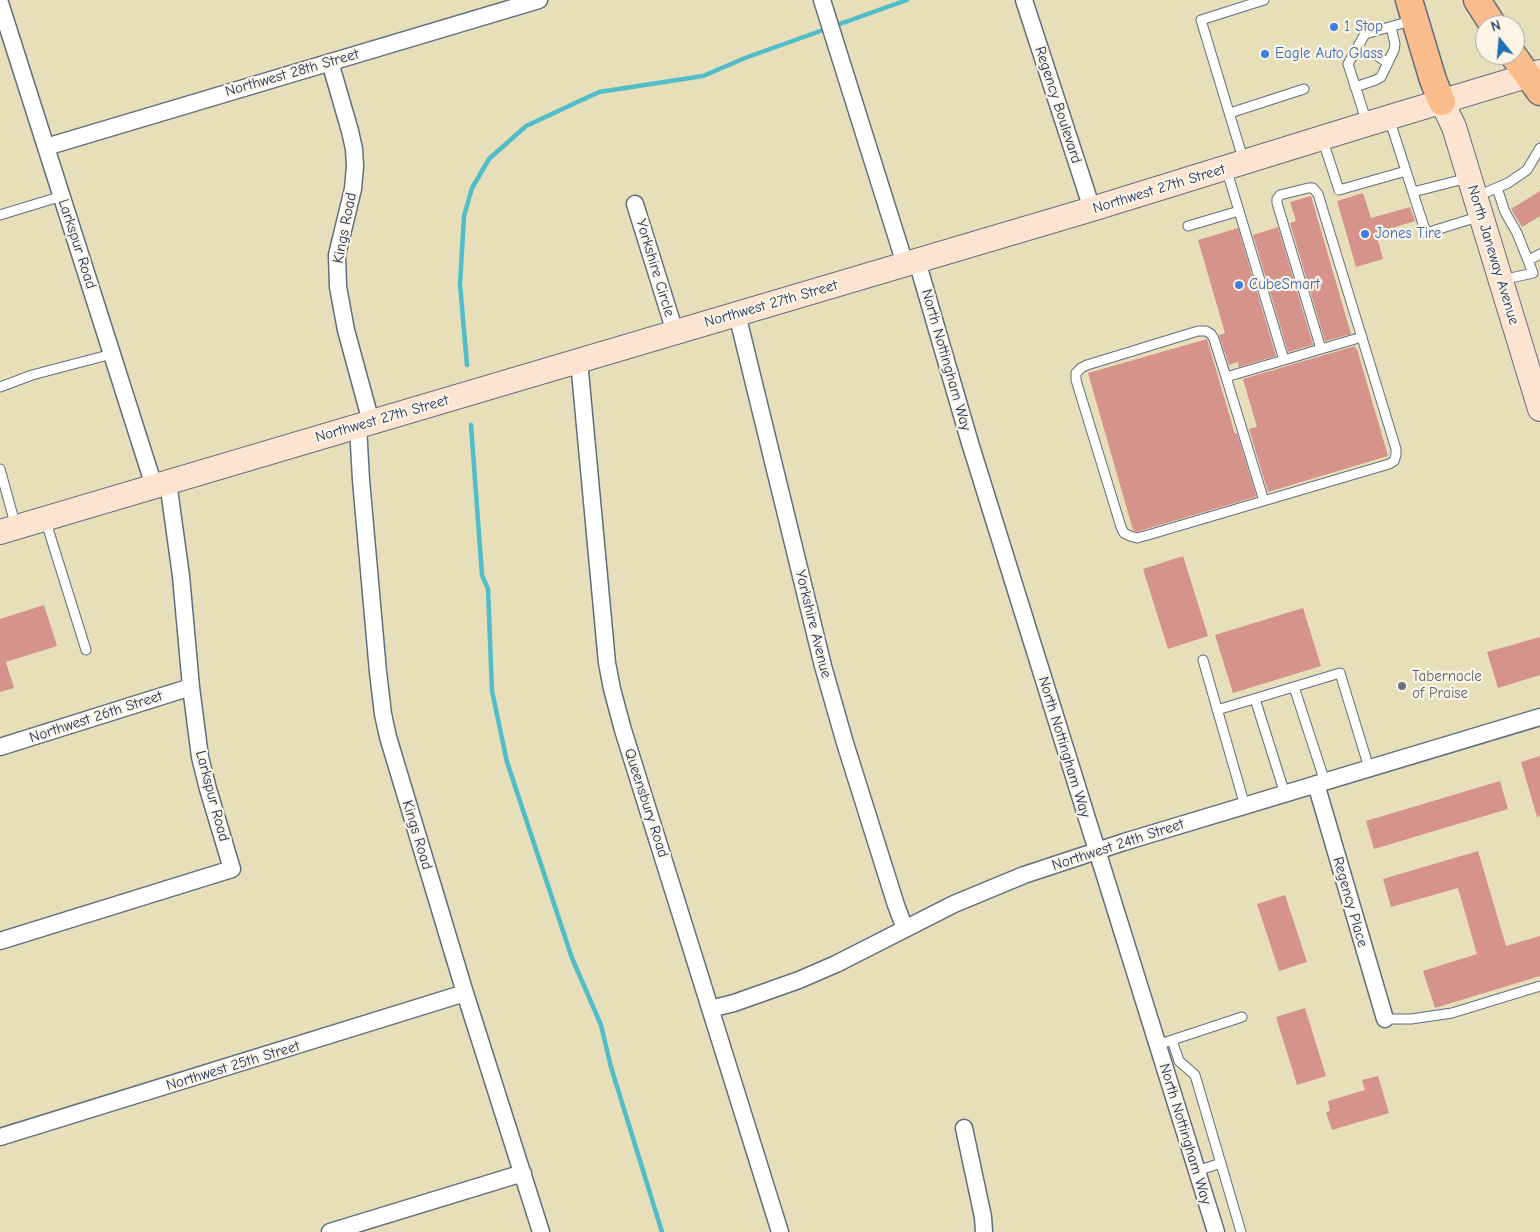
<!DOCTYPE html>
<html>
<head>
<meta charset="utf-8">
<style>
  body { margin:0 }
  #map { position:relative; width:1540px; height:1232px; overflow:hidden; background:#e7dfb9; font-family:"Comic Neue",sans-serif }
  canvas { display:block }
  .north { position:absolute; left:1475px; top:15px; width:50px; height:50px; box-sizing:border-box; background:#fcf5e5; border:1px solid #a2a6af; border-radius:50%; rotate:343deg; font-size:14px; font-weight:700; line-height:20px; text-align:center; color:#1b2f5e }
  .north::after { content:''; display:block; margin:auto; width:18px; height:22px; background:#1f6fb2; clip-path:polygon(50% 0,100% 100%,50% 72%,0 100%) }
</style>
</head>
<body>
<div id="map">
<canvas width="1540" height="1232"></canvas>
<div class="north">N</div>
</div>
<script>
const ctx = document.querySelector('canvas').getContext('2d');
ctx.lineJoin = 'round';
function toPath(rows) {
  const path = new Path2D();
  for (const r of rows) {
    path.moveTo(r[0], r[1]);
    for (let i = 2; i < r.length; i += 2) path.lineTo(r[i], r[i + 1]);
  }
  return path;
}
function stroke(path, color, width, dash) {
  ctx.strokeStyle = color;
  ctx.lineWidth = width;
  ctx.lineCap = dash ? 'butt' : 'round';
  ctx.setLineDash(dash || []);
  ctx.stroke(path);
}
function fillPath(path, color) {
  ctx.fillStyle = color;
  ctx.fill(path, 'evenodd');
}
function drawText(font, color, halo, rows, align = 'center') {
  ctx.font = font + ' "Comic Neue",sans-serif';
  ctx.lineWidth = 4.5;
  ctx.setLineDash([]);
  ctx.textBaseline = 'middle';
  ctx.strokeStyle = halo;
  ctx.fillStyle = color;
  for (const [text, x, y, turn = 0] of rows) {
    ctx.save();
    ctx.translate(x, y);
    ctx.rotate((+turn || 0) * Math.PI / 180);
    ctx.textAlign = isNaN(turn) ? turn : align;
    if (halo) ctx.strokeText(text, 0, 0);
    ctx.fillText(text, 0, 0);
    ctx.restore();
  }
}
stroke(toPath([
  [467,365,460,284,464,216,472,188,489,159,526,126,599,92,703,76,745,58,907,0],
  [471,425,482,575,488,589,492,691,507,762,572,958,601,1025,611,1067,662,1232]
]), '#50bdc8', 4.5);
fillPath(toPath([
  [1540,191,1540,216,1522,227,1511,209],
  [1363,193,1371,218,1410,207,1415,221,1376,233,1383,259,1356,267,1337,201],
  [1311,196,1351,334,1325,341,1290,223,1296,221,1290,202],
  [1278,227,1313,345,1288,352,1253,235],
  [1238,228,1276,356,1239,367,1238,362,1229,365,1219,335,1225,333,1198,240],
  [1207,339,1235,434,1237,433,1256,495,1255,497,1146,529,1137,532,1133,530,1088,373],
  [1355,346,1356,349,1357,349,1388,456,1268,492,1249,429,1257,427,1243,379],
  [1183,556,1208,636,1168,649,1143,569],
  [44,605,57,646,6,662,14,688,0,692,0,619],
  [1303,608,1321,666,1233,693,1215,635],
  [1540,637,1540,675,1498,688,1487,652],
  [1540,756,1540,816,1537,817,1521,762],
  [1500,781,1508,809,1374,849,1366,821],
  [1478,851,1506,946,1540,936,1540,976,1435,1008,1423,971,1477,954,1458,888,1391,907,1383,879],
  [1285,895,1307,962,1279,971,1257,904],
  [1305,1008,1326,1076,1297,1085,1276,1017],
  [1378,1076,1389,1113,1332,1130,1326,1112,1330,1111,1328,1101,1365,1090,1362,1080]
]), '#d6938b');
const lane = toPath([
  [1379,57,1388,63],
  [1355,87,1376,80,1381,77,1394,50,1395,44,1391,27],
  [1230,113,1304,89],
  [1367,123,1348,64,1365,34,1414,20],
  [1322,138,1339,190,1406,171,1389,118],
  [1244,162,1201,20,1264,0],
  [1406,171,1426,233,1481,216],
  [1497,188,1505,212,1517,233,1533,273,1502,280],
  [1413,192,1468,178],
  [1476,194,1487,192,1508,183,1527,170,1540,148],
  [1239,211,1284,360,1226,377,1214,339,1211,334,1206,331,1198,331,1087,365,1081,368,1076,373,1076,380,1121,527,1124,533,1130,536,1137,538,1148,535,1389,464,1394,461,1396,455,1396,449,1318,194,1313,188,1308,188,1280,195,1277,199,1277,203,1321,349,1284,360],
  [0,215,62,196],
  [1188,226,1239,211,1226,168],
  [1529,260,1540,254],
  [1321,349,1362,337],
  [1226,377,1264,501],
  [0,387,32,375,112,354],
  [0,469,16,527],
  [45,519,86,650],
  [1203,660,1245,806],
  [1294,687,1325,782],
  [1255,699,1285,794],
  [1217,710,1340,673,1369,768],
  [1385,1019,1411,1019,1452,1013,1540,986],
  [1172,1040,1179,1061,1195,1075,1241,1232],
  [1157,1045,1242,1017],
  [1197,1171,1221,1163]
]);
const street = toPath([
  [822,0,905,264],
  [1024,0,1092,209],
  [0,3,154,486],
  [330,62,350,131,354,149,355,166,353,189,337,255,338,287,346,330,371,422],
  [46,147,539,0],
  [635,204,675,332],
  [917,261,970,443,1216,1232],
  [737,314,823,666,845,743,896,905,905,929],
  [579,361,607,663,612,689,623,730,780,1232],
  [358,426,361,480,378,672,383,714,388,737,465,993,541,1232],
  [0,747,191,687],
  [1316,784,1385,1019],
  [0,941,232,869,208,789,200,757,191,687,181,576,168,482],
  [710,1009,734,1003,799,980,836,964,954,904,1024,875,1124,842,1540,717],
  [964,1128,983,1217,984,1232],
  [0,1137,465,993],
  [330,1232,523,1173]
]);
const secondary = toPath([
  [1442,102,1454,127,1540,409],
  [0,532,1092,209,1367,124,1540,72]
]);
const primary = toPath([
  [1409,0,1433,80,1442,102],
  [1477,0,1493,25],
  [1513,55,1540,92]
]);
stroke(lane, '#626d7e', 11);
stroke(street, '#626d7e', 19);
stroke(secondary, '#626d7e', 26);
stroke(primary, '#626d7e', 29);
stroke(lane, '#fff', 9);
stroke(street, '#fff', 16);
stroke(secondary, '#fde4d1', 24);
stroke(primary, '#fabc8b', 26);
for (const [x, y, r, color] of [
  [1334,27,5,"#3f7fe0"],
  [1265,54,5,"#3f7fe0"],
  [1365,234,5,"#3f7fe0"],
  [1239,285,5,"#3f7fe0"],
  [1402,686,5,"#6b7280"]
]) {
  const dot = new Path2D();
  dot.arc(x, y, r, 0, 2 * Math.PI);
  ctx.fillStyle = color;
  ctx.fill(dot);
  stroke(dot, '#fcf5e5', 2);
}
drawText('15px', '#366cbe', '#fcf5e5', [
  ["1 Stop",1344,27],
  ["Eagle Auto Glass",1275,54],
  ["Jones Tire",1375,234],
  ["CubeSmart",1249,285]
], 'left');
drawText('15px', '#1b2f5e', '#fcf5e5', [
  ["Northwest 28th Street",292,73,-16],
  ["Regency Boulevard",1058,105,72],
  ["Northwest 27th Street",1159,189,-17],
  ["Kings Road",345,228,-79],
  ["Larkspur Road",77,244,72],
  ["North Janeway Avenue",1493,255,73],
  ["Yorkshire Circle",655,268,73],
  ["Northwest 27th Street",771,304,-16],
  ["North Nottingham Way",946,360,74],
  ["Northwest 27th Street",382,419,-16],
  ["Yorkshire Avenue",813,624,76],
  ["Northwest 26th Street",96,717,-18],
  ["North Nottingham Way",1064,747,73],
  ["Larkspur Road",212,796,75],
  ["Queensbury Road",646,803,72],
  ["Kings Road",417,835,73],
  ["Northwest 24th Street",1118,845,-18],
  ["Regency Place",1350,902,74],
  ["Northwest 25th Street",233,1066,-17],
  ["North Nottingham Way",1185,1134,73]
]);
drawText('15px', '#5b616d', '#fcf5e5', [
  ["Tabernacle",1412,677],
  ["of Praise",1412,694]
], 'left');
</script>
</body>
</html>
